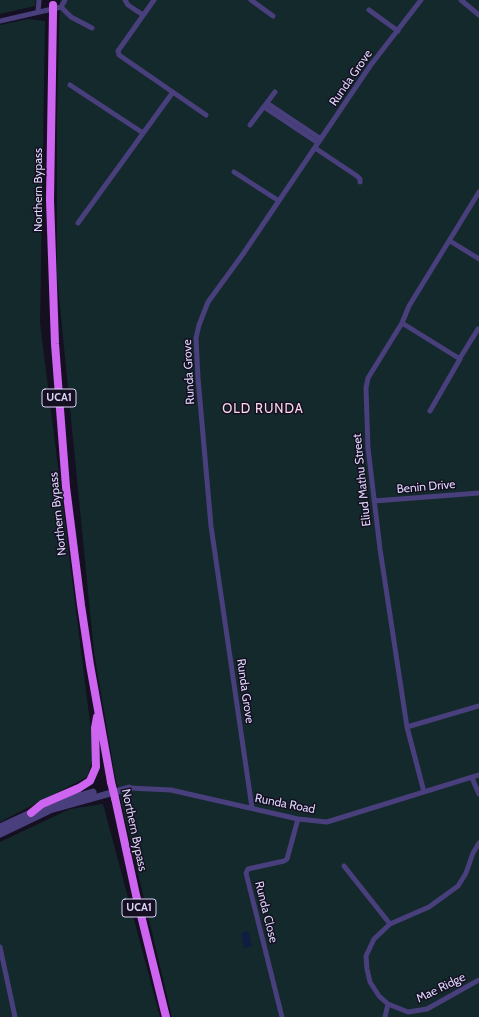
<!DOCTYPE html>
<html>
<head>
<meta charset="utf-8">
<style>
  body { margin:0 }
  canvas { display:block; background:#151021 }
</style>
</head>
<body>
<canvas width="479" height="1017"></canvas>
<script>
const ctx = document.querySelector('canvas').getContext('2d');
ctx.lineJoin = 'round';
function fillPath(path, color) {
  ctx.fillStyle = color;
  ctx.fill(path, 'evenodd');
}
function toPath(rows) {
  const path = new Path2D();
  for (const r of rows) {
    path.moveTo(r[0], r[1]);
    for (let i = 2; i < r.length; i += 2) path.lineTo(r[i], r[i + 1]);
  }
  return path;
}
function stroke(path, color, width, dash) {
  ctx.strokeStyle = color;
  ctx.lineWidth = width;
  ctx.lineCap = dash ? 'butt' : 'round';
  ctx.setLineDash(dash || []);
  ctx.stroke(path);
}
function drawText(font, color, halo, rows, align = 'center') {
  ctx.font = font + ' Cabin,sans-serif';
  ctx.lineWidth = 3;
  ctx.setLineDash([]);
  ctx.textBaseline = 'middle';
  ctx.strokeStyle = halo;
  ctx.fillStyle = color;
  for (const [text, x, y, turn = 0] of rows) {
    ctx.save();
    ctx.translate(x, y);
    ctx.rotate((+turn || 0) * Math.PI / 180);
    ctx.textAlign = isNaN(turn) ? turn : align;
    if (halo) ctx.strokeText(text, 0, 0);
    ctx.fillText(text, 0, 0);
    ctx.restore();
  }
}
fillPath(toPath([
  [0,0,36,0,35,6,0,14],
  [60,0,479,0,479,1017,172,1017,115,776,94,652,57,276,57,114],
  [28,19,45,21,40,323,94,755,87,777,0,822,0,25],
  [103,804,160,1017,0,1017,0,842,70,809]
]), '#13292b');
fillPath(toPath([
  [248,931,252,946,244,948,241,933]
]), '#101d40');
stroke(toPath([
  [125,0,128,5,143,15],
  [154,0,118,51,119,55,206,115],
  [251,0,273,16],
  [461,0,479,15],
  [61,7,71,17,92,28],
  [369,10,398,31],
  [38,12,39,0],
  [0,21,61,7,65,0],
  [70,85,143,133],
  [267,103,321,139],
  [264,107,318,143],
  [250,125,275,92],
  [315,148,357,176,360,179,360,182],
  [234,172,279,201],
  [78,223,173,92],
  [450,241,479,259],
  [402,323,460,359,430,411],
  [460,358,478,329],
  [374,501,479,493],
  [407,727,479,706],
  [472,778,479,794],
  [129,788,171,790,298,819,327,822,479,775],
  [424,792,407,727,380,549,368,448,366,388,368,378,402,323,409,306,479,192],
  [252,808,211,526,198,378,196,338,199,325,208,302,243,254,370,66,421,0],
  [479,843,473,853,466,873,458,886,429,907,390,924,374,939,366,956,367,969,370,982,379,996,388,1004,408,1012,427,1009,479,980],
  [344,866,390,924],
  [0,947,15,1017],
  [282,1017,246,873,248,869,284,861,287,859,298,819],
  [385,1017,388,1004]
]), '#483f7c', 5);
stroke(toPath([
  [0,827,48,805,93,792],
  [0,834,50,810,129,788]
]), '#483f7c', 7);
stroke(toPath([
  [53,12,50,200,55,344,66,487,81,605,90,665,111,782],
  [115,798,136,895,166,1017],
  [31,813,42,804,79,788,90,781,96,767,95,728,97,717]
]), '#cd65f1', 8);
stroke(toPath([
  [53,12,53,5],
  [111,782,115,798]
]), '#cd65f1', 8);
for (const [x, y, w] of [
  [59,398,34],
  [139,908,34]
]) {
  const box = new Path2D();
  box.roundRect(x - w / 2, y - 9, w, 18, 3);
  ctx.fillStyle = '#151021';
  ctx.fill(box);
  stroke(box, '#ddd4fb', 1);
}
drawText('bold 11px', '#ddd4fb', null, [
  ["UCA1",59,398],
  ["UCA1",139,908]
]);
drawText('12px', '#ddd4fb', '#151021', [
  ["Runda Grove",351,78,-55],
  ["Northern Bypass",38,190,-90],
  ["Runda Grove",189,372,-93],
  ["Eliud Mathu Street",362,480,-96],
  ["Benin Drive",426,487,-5],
  ["Northern Bypass",58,514,-96],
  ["Runda Grove",245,691,82],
  ["Runda Road",285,804,11],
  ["Northern Bypass",134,830,78],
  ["Runda Close",266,912,76],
  ["Mae Ridge",441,988,-26]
]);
ctx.letterSpacing = '1px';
drawText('13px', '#fbd6e9', '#151021', [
  ["OLD RUNDA",263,409]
]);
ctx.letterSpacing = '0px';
</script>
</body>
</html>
